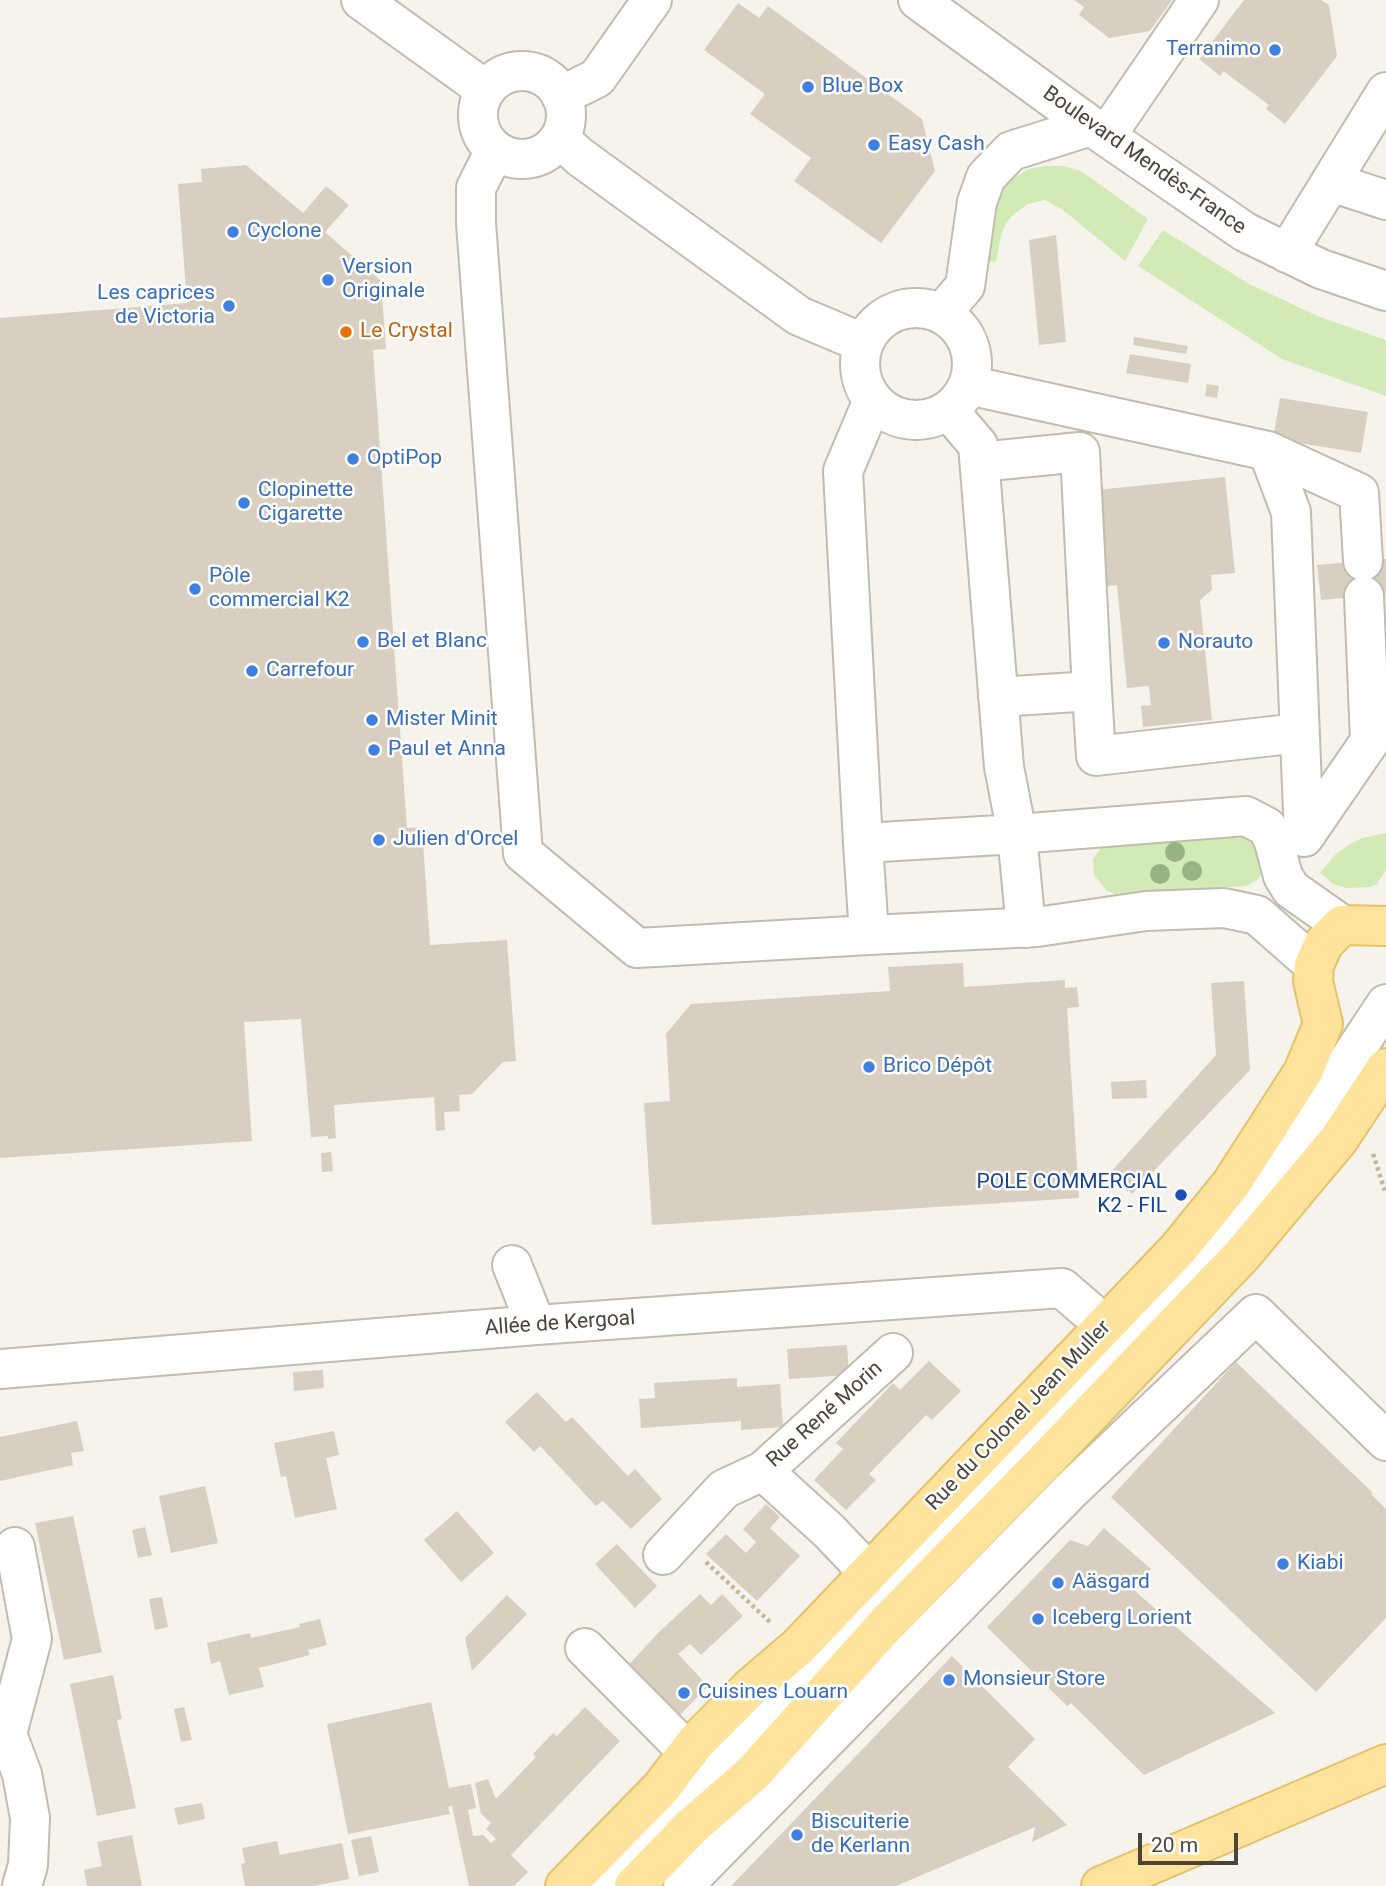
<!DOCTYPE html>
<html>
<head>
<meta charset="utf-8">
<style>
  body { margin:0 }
  #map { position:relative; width:1386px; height:1886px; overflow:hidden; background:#f6f3ec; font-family:Roboto,sans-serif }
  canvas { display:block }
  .scale { position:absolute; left:1138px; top:1833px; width:100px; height:32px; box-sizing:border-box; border:4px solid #4b4439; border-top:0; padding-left:9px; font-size:21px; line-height:24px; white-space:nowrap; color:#4b4439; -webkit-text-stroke:5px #fff; paint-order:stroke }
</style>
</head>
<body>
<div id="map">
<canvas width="1386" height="1886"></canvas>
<div class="scale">20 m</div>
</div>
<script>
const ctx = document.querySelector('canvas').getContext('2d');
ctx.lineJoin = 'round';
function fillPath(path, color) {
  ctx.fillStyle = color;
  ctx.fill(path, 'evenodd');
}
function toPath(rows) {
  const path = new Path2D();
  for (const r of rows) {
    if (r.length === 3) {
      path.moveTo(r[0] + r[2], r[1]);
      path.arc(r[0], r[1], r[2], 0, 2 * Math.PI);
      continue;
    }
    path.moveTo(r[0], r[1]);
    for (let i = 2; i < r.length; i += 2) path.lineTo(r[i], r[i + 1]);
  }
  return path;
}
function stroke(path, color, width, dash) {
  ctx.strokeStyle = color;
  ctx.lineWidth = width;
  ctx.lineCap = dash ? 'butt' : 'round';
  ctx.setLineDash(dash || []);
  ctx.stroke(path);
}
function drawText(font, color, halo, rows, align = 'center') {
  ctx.font = font + ' Roboto,sans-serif';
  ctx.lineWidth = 5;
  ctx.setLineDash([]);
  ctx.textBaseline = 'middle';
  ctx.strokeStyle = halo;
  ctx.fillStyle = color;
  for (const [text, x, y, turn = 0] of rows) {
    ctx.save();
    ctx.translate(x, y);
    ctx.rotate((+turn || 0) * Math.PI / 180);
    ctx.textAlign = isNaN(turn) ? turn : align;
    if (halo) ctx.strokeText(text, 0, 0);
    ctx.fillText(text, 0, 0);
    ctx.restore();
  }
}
fillPath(toPath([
  [1046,166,1064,166,1081,171,1148,219,1125,261,1063,210,1045,200,1028,204,1014,214,1006,223,1001,235,996,261,990,262,988,232,995,202,1002,190,1013,178,1029,169],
  [1163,230,1249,284,1320,317,1386,340,1386,396,1282,359,1138,266],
  [1251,832,1263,873,1257,880,1246,886,1115,894,1107,891,1094,875,1093,859,1105,842],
  [1386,833,1386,870,1377,884,1370,887,1346,888,1333,884,1320,873,1336,854,1350,844,1362,838]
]), '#d2eab5');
fillPath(toPath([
  [1074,0,1172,0,1150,31,1109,38,1079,15,1084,7],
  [1244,0,1321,0,1329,5,1337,56,1285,124,1266,109,1269,105,1223,71,1220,76,1199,59],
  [738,3,759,18,768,6,922,119,935,171,881,243,794,181,811,158,750,114,765,94,704,50],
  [246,165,303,213,326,186,349,205,325,232,381,281,386,349,373,350,407,828,422,827,430,945,507,940,516,1061,503,1062,472,1094,459,1095,460,1111,444,1112,445,1130,436,1131,434,1097,334,1105,336,1138,328,1139,328,1136,311,1137,301,1019,244,1022,252,1141,0,1158,0,318,187,303,178,184,202,182,201,169],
  [1056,235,1066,342,1039,345,1029,240],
  [1134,337,1188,346,1186,354,1133,345],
  [1130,354,1191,364,1188,383,1126,373],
  [1207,384,1219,386,1217,398,1205,396],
  [1280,398,1368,412,1361,453,1273,439],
  [1225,477,1235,573,1211,575,1212,590,1200,600,1212,720,1143,727,1141,706,1151,705,1149,686,1127,688,1117,585,1106,586,1096,490],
  [1386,559,1386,594,1321,600,1317,565],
  [963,963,964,987,1065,980,1065,988,1077,987,1079,1007,1067,1008,1079,1198,652,1225,644,1103,670,1101,666,1034,691,1004,890,991,888,967],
  [1244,981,1250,1070,1132,1194,1109,1174,1216,1055,1211,983],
  [1146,1080,1147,1098,1112,1099,1111,1082],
  [331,1152,333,1171,322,1172,321,1153],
  [847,1345,849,1375,789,1379,787,1349],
  [929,1361,961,1391,932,1420,926,1415,869,1474,876,1480,846,1510,814,1480,843,1449,836,1443,893,1383,900,1390],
  [1236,1362,1373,1493,1371,1494,1386,1509,1386,1618,1316,1692,1111,1497],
  [323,1370,324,1388,294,1391,293,1372],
  [737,1378,737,1387,780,1384,783,1427,741,1430,741,1421,641,1428,639,1399,655,1398,654,1383],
  [537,1392,566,1422,572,1417,628,1476,635,1469,662,1499,631,1529,603,1501,596,1506,540,1446,534,1452,505,1422],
  [77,1421,84,1451,71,1453,73,1465,0,1481,0,1437],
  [334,1431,339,1455,326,1458,337,1509,295,1518,286,1476,281,1477,274,1443],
  [205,1486,218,1543,171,1553,159,1496],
  [766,1504,780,1517,770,1528,800,1556,757,1601,706,1554,726,1534,746,1553,756,1542,743,1529],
  [457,1511,494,1553,461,1582,424,1540],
  [73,1516,102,1652,64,1660,35,1523],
  [145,1527,152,1555,138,1558,132,1530],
  [1104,1528,1151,1569,1135,1591,1275,1713,1144,1775,1071,1703,1067,1706,987,1627,1070,1540,1088,1546],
  [617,1544,657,1586,635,1608,595,1564],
  [700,1594,711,1605,722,1594,743,1616,701,1655,690,1644,678,1654,708,1686,675,1720,624,1670,658,1633],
  [507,1595,527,1614,472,1671,465,1638],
  [162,1597,168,1627,155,1630,149,1599],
  [320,1619,327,1645,308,1650,310,1655,259,1668,264,1687,229,1695,220,1661,211,1664,207,1643,250,1633,251,1638,300,1627,299,1624],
  [952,1656,1035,1739,1008,1767,1067,1825,1032,1842,1035,1827,896,1886,731,1886],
  [113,1675,122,1719,117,1720,136,1808,97,1816,70,1684],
  [431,1702,449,1788,471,1784,476,1808,468,1810,473,1836,483,1835,491,1843,496,1839,486,1829,491,1823,481,1814,475,1783,488,1779,496,1799,536,1757,533,1754,553,1733,557,1736,585,1707,620,1741,511,1855,528,1872,514,1886,469,1886,452,1806,448,1807,450,1814,348,1834,327,1724],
  [184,1707,192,1740,181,1742,174,1709],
  [202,1803,205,1819,178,1825,174,1808],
  [132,1835,142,1886,87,1886,84,1870,102,1866,97,1842],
  [371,1836,379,1872,359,1876,351,1840],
  [277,1841,280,1855,342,1843,349,1879,314,1886,245,1886,241,1864,245,1863,242,1848]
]), '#d8cfc1');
const minor = toPath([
  [361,0,486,90],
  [918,0,1091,126,1245,232,1321,269,1386,291],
  [522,115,44],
  [561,96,597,78,652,0],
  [1106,136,1199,0],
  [560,139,580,157,799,316,863,343],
  [495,150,476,188,476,223,523,853,637,948,869,935],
  [1331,182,1386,200],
  [1287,253,1386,92],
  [916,364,56],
  [942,313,965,286,977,202,986,177,1011,151,1091,126],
  [968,385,1268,451,1359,493,1363,561],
  [948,410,978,445,1004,767,1017,834,1026,928],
  [1268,451,1291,512,1304,837,1370,741,1364,596],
  [980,462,1080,452,1092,691,998,697],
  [1092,691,1096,756,1299,733],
  [863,843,843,471,873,400],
  [1314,965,1257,915,1224,908,1146,911,1037,927,869,935,863,843,1017,834,1246,816,1267,827,1274,842,1283,876,1291,889,1342,925],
  [512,1265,536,1325],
  [0,1369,536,1325,1062,1288,1106,1326],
  [763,1471,829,1531,868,1572],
  [15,1547,32,1639,7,1734,22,1774,30,1818,28,1865,22,1886],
  [663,1555,724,1489,763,1471,893,1353],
  [585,1648,688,1752],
  [603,1886,1147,1321,1232,1223,1304,1128,1386,1004],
  [683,1886,1071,1490,1256,1314,1386,1441]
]);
const major = toPath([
  [565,1886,661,1788,696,1742,750,1688,798,1647,1178,1249,1231,1184,1303,1072,1323,1024,1313,981,1314,965,1324,943,1342,925,1386,926],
  [634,1886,692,1826,753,1773,889,1621,1046,1460,1242,1255,1339,1139,1386,1068],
  [1101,1886,1386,1764]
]);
stroke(minor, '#c2bbae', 42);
stroke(major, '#e6c16a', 42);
stroke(toPath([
  [1373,1154,1386,1194],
  [706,1562,771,1623]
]), '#c4b79f', 4.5, [3.5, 3.5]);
stroke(minor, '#fff', 38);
stroke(major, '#ffe39c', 38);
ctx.fillStyle = '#97b381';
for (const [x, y] of [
  [1175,852],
  [1192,871],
  [1160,874]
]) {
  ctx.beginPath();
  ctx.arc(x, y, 10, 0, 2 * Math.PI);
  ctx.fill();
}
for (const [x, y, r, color] of [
  [1275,50,7,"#3f7fe0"],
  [808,87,7,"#3f7fe0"],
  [874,145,7,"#3f7fe0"],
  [233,232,7,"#3f7fe0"],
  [328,280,7,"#3f7fe0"],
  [229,306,7,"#3f7fe0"],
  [346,332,7,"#e8710a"],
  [353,459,7,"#3f7fe0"],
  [244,503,7,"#3f7fe0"],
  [195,589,7,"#3f7fe0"],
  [363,642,7,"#3f7fe0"],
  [1164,643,7,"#3f7fe0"],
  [252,671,7,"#3f7fe0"],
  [372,720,7,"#3f7fe0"],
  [374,750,7,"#3f7fe0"],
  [379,840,7,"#3f7fe0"],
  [869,1067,7,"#3f7fe0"],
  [1181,1195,7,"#1a4fb4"],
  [1283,1564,7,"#3f7fe0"],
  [1058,1583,7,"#3f7fe0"],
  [1038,1619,7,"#3f7fe0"],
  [949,1680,7,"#3f7fe0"],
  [684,1693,7,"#3f7fe0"],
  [797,1835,7,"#3f7fe0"]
]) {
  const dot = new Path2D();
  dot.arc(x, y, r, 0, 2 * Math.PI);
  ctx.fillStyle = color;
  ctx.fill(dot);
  stroke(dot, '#fff', 2.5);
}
drawText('21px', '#366cbe', '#fff', [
  ["Terranimo",1261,50,"right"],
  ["Blue Box",822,87],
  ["Easy Cash",888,145],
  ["Cyclone",247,232],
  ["Version",342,268],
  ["Originale",342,292],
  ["Les caprices",215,294,"right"],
  ["de Victoria",215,318,"right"],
  ["OptiPop",367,459],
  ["Clopinette",258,491],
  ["Cigarette",258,515],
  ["Pôle",209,577],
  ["commercial K2",209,601],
  ["Bel et Blanc",377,642],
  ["Norauto",1178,643],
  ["Carrefour",266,671],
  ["Mister Minit",386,720],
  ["Paul et Anna",388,750],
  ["Julien d'Orcel",393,840],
  ["Brico Dépôt",883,1067],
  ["Kiabi",1297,1564],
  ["Aäsgard",1072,1583],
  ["Iceberg Lorient",1052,1619],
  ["Monsieur Store",963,1680],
  ["Cuisines Louarn",698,1693],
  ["Biscuiterie",811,1823],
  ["de Kerlann",811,1847]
], 'left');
drawText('21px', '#4b4439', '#fff', [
  ["Boulevard Mendès-France",1144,161,35],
  ["Allée de Kergoal",560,1324,-4],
  ["Rue René Morin",825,1415,-42],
  ["Rue du Colonel Jean Muller",1019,1416,-46]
]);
drawText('21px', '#c56008', '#fff', [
  ["Le Crystal",360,332]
], 'left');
drawText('21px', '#164399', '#fff', [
  ["POLE COMMERCIAL",1167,1183],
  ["K2 - FIL",1167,1207]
], 'right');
</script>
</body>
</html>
